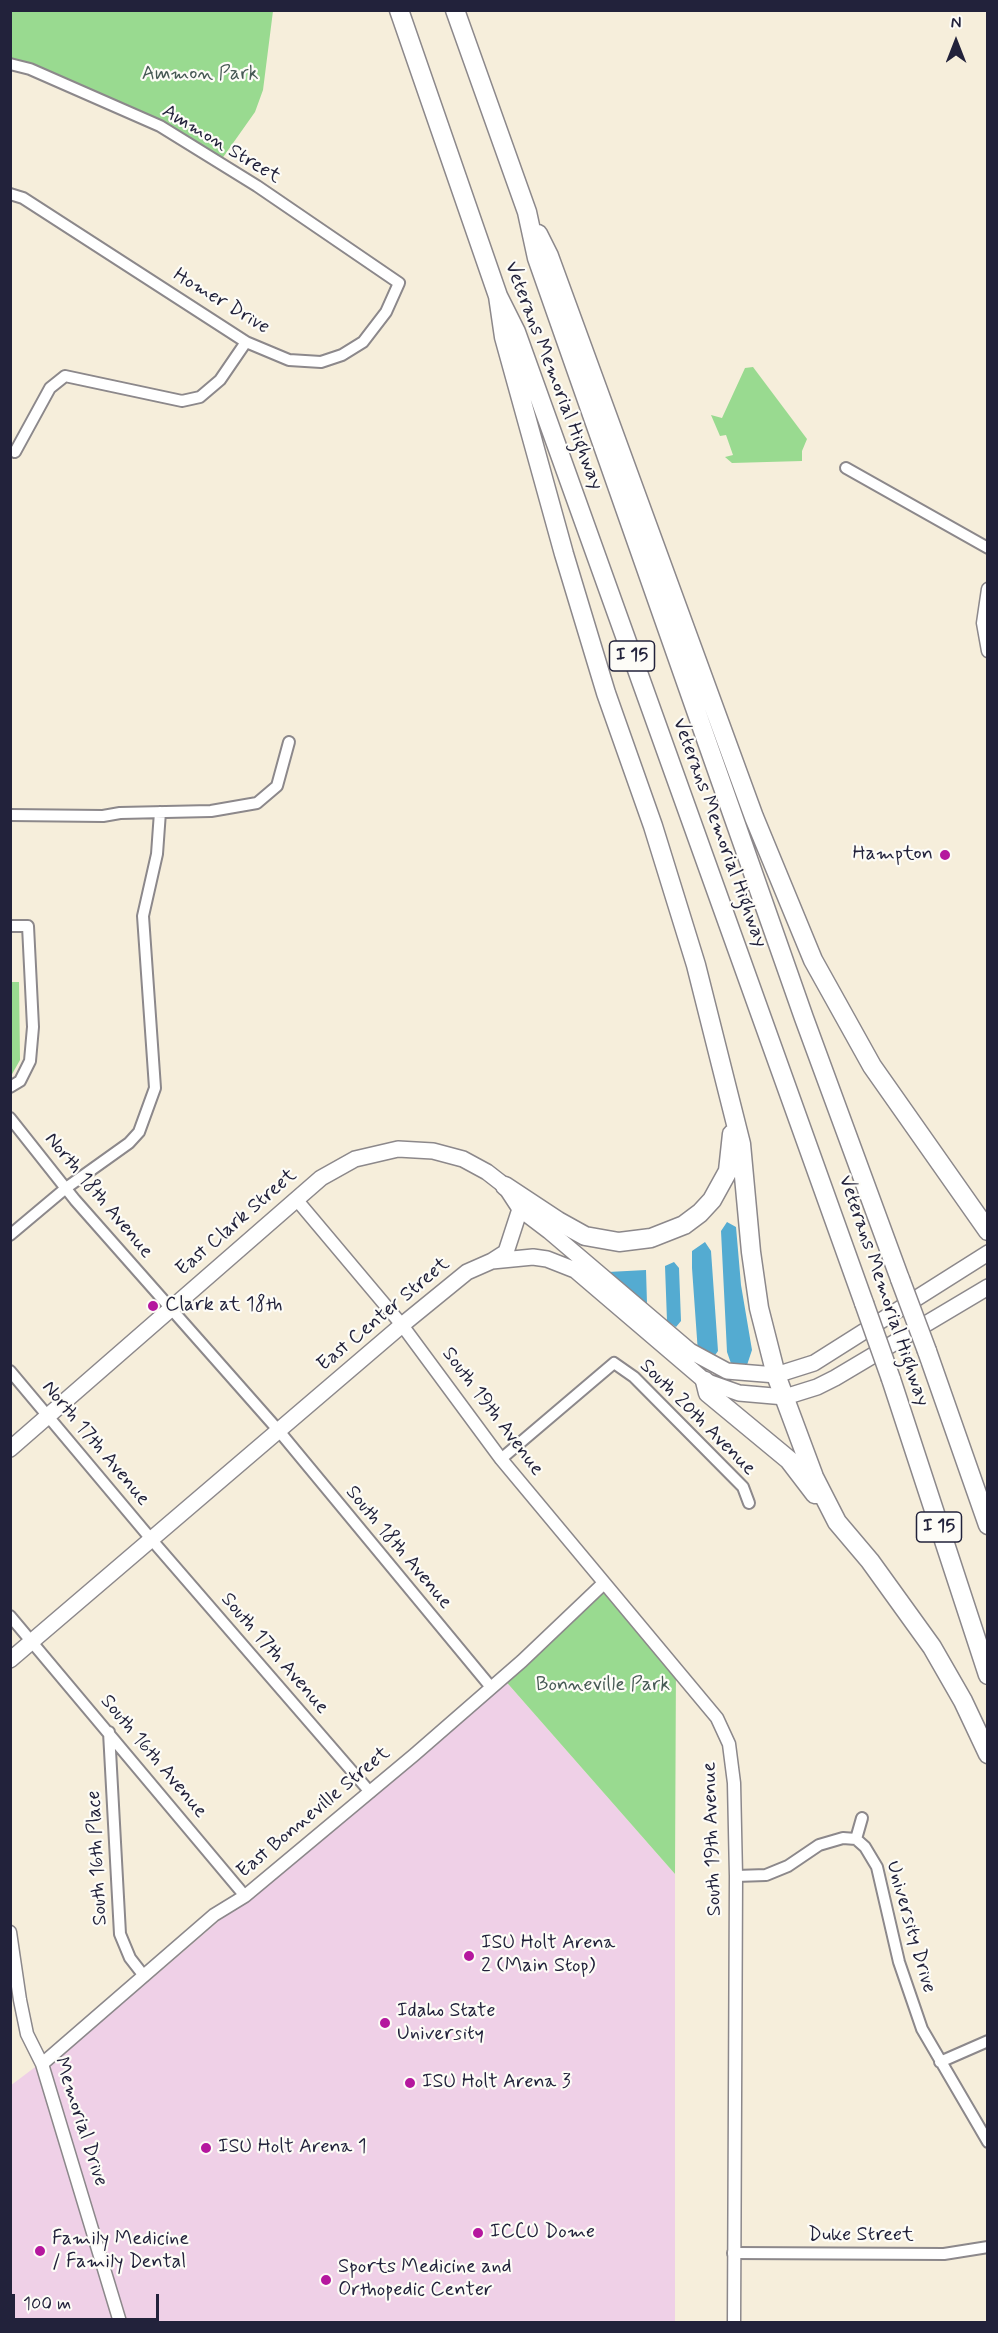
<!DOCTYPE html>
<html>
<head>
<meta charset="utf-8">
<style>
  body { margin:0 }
  #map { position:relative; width:998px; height:2333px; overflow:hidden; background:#f6eedb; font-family:Mynerve,sans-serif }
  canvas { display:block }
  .frame { position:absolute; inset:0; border:12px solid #22223b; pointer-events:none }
  .north { position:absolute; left:926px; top:12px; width:60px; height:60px; -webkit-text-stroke:4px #fdfcf7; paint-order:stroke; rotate:0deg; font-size:16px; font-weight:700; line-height:24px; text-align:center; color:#22223b }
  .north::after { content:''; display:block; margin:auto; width:21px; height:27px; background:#22223b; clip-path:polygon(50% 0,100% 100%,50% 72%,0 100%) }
  .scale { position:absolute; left:12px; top:2294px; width:147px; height:27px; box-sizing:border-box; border:3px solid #22223b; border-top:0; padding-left:8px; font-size:18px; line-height:21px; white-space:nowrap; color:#22223b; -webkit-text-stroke:4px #fdfcf7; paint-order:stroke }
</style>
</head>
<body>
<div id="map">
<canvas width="998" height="2333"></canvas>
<div class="frame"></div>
<div class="north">N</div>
<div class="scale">100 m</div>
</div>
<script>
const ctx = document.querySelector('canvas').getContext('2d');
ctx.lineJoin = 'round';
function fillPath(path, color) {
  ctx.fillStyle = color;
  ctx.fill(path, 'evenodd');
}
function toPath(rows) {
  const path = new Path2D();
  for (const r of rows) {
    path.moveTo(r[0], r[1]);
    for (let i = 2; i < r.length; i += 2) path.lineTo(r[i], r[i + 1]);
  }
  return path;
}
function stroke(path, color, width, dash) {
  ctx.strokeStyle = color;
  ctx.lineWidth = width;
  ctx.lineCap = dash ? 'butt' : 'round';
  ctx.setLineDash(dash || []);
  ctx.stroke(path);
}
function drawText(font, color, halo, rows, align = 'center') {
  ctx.font = font + ' Mynerve,sans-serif';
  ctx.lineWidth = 4.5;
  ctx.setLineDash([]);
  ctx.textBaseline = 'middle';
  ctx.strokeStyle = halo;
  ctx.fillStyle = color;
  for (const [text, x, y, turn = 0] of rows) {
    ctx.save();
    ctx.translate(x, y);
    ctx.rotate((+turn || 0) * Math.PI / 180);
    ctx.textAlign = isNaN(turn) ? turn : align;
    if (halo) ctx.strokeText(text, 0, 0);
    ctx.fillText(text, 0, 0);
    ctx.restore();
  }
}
fillPath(toPath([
  [502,1677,675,1874,675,2322,11,2322,10,2086,148,1982]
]), '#efd0e7');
fillPath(toPath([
  [10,11,273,11,263,90,255,112,219,163,160,126,11,64],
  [753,367,807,439,802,451,802,461,732,463,725,457,733,455,726,435,720,436,711,415,722,418,745,368],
  [11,982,19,982,20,1060,11,1076],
  [607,1588,676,1661,675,1874,502,1677]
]), '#99da90');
fillPath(toPath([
  [727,1222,736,1227,741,1285,752,1350,746,1368,733,1369,727,1352,721,1231],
  [705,1242,711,1251,718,1351,713,1358,698,1353,692,1268,692,1251],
  [674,1262,679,1268,681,1321,676,1327,667,1321,665,1266],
  [646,1270,647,1304,608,1272]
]), '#54abd1');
const minor = toPath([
  [10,64,30,69,160,126,257,186,399,283,386,312,363,342,342,355,321,362,289,360,246,342,23,198,10,194],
  [15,452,50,388,65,376,182,401,200,397,220,380,246,342],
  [846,468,988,548],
  [10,815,103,816,120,813,211,811,257,803,277,786,289,742],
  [10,926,28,926,33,1027,30,1061,20,1081,10,1087],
  [10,1118,75,1200,279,1431,490,1686],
  [10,1235,66,1188,129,1143,139,1132,155,1088,143,916,157,854,160,812],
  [10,1371,151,1539,370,1792],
  [501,1459,614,1363,634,1377,743,1487,749,1503],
  [10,1616,245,1896],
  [109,1732,120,1934,130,1958,144,1976],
  [856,1839,862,1818],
  [736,1876,766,1875,788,1866,819,1845,843,1838,856,1839,865,1847,877,1867,899,1962,922,2029,988,2142],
  [940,2062,988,2041],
  [733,2253,944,2254,988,2247]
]);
const tertiary = toPath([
  [988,589,983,623,988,651],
  [296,1199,402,1325,501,1459,717,1718,729,1744,734,1783,736,1876,734,2322],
  [10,1932,20,2000,27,2034,42,2064,120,2322],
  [42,2064,214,1915,245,1896,414,1755,522,1661,604,1583]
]);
const secondary = toPath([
  [492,1261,506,1252,520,1209],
  [10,1449,321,1178,355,1159,398,1149,433,1151,463,1159,487,1172,505,1186,520,1209,549,1231,690,1351,727,1371,776,1375,814,1363,988,1253],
  [10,1660,402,1325,467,1272,492,1261,533,1257,547,1259,575,1270,705,1381,739,1393,785,1397,817,1387,835,1378,988,1287]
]);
const motorway = toPath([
  [399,10,498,296,516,332,864,1303],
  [455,10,527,212,537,258,804,1018,900,1279],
  [538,234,549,256,754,817,813,960,872,1066,988,1231],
  [498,296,504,337,564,554,606,693,653,826,696,965,741,1144,751,1252,759,1308,776,1375,814,1477,837,1522,870,1561,932,1647,963,1701,988,1754],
  [505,1186,558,1221,585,1236,619,1242,651,1238,684,1225,700,1213,712,1200,728,1171,732,1134],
  [927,1351,988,1525],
  [891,1379,988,1675],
  [705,1381,708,1393,789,1460,815,1494]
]);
stroke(minor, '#8c888b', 14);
stroke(tertiary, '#8c888b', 15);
stroke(secondary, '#8c888b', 18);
stroke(motorway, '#8c888b', 21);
stroke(minor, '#fff', 10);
stroke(tertiary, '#fff', 12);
stroke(secondary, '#fff', 15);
stroke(motorway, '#fff', 18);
const motorwayBridge = toPath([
  [900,1279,927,1351],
  [864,1303,891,1379]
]);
stroke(motorwayBridge, '#8c888b', 21, []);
stroke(motorwayBridge, '#fff', 18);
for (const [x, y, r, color] of [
  [945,855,6,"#b5179e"],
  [153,1306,6,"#b5179e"],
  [469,1956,6,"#b5179e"],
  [385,2023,6,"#b5179e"],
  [410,2083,6,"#b5179e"],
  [206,2148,6,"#b5179e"],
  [478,2233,6,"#b5179e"],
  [40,2251,6,"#b5179e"],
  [326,2280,6,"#b5179e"]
]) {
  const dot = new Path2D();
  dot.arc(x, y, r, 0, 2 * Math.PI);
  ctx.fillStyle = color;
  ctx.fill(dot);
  stroke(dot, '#fdfcf7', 2);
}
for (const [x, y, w] of [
  [632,656,45],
  [939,1527,45]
]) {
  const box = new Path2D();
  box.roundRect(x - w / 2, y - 15, w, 30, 4.5);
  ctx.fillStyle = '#fdfcf7';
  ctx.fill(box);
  stroke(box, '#22223b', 1.5);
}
drawText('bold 18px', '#22223b', null, [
  ["I 15",632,656],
  ["I 15",939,1527]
]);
drawText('20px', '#465954', '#fdfcf7', [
  ["Ammon Park",200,75],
  ["Bonneville Park",603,1686]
]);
drawText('20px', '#22223b', '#fdfcf7', [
  ["Ammon Street",221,145,31],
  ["Homer Drive",221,302,31],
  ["Veterans Memorial Highway",553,376,69],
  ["Veterans Memorial Highway",719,833,70],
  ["North 18th Avenue",98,1196,50],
  ["East Clark Street",237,1223,-41],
  ["Veterans Memorial Highway",883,1291,71],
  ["East Center Street",384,1315,-40],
  ["South 19th Avenue",492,1412,53],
  ["South 20th Avenue",697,1418,45],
  ["North 17th Avenue",95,1444,50],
  ["South 18th Avenue",398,1548,50],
  ["South 17th Avenue",274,1654,49],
  ["South 16th Avenue",153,1757,50],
  ["East Bonneville Street",314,1813,-40],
  ["South 19th Avenue",713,1839,-92],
  ["South 16th Place",98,1858,-93],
  ["University Drive",910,1927,74],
  ["Memorial Drive",80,2122,72],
  ["Duke Street",861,2236]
]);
drawText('20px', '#22223b', '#fdfcf7', [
  ["Hampton",933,855,"right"],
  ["Clark at 18th",165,1306],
  ["ISU Holt Arena",481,1944],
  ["2 (Main Stop)",481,1967],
  ["Idaho State",397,2012],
  ["University",397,2035],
  ["ISU Holt Arena 3",422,2083],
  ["ISU Holt Arena 1",218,2148],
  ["ICCU Dome",490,2233],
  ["Family Medicine",52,2240],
  ["/ Family Dental",52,2263],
  ["Sports Medicine and",338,2268],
  ["Orthopedic Center",338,2291]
], 'left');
</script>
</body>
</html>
